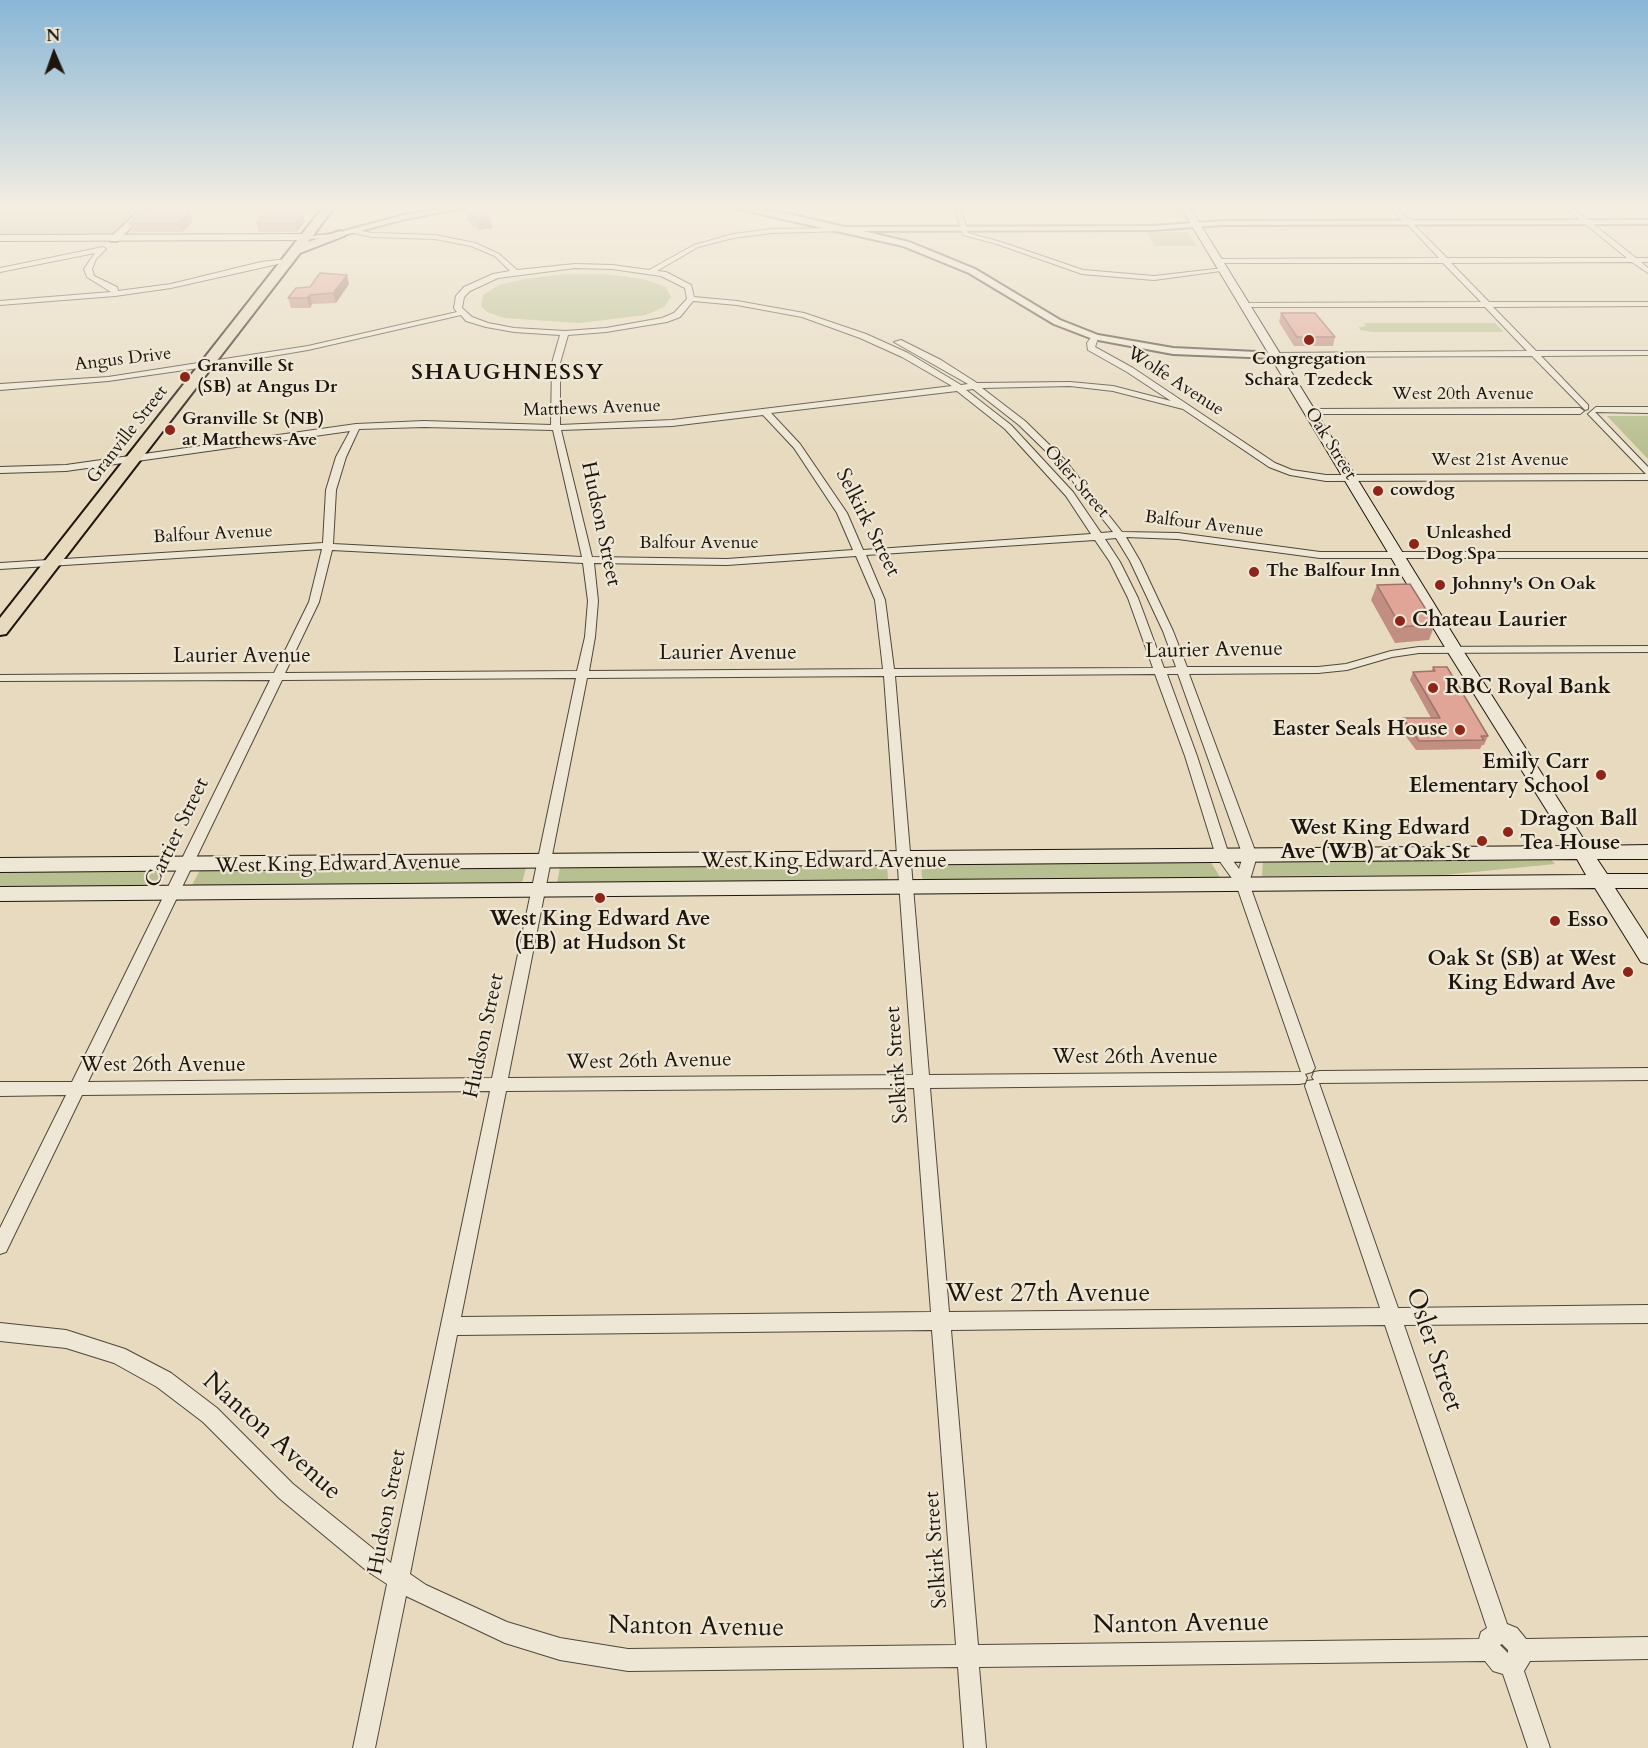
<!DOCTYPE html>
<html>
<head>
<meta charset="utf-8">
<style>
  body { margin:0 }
  #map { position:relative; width:1648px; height:1748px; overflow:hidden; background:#e7dabf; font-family:Cardo,serif }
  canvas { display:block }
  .north { position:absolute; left:24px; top:24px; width:60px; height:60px; -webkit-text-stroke:4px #efe7d5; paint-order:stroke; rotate:358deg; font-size:16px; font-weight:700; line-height:24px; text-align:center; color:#1e160d }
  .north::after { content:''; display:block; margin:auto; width:21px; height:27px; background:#1e160d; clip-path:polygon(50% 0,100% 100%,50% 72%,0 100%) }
</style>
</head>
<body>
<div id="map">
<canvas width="1648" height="1748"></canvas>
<div class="north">N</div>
</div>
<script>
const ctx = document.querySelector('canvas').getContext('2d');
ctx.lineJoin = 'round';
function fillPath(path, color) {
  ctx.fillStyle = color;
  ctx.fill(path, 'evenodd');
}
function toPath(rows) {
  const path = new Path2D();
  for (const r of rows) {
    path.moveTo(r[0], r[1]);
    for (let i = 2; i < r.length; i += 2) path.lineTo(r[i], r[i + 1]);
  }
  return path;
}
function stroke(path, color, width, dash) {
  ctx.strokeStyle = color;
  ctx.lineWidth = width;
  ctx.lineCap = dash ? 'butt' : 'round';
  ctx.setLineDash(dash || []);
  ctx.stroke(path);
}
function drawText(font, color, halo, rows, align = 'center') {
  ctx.font = font + ' Cardo,serif';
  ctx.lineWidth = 4.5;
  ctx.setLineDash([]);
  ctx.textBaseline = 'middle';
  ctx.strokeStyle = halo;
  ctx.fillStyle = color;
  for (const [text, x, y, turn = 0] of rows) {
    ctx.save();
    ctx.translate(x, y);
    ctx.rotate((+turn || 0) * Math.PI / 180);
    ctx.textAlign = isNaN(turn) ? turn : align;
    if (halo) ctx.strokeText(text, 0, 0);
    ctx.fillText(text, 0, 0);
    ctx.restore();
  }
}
fillPath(toPath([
  [0,206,140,206,110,234,0,235],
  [1147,232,1187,232,1196,246,1154,246],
  [564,274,605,274,643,279,666,287,671,297,664,307,646,315,579,323,504,318,487,312,481,306,483,295,499,285,524,279],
  [1364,323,1495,323,1504,332,1372,332,1360,330,1359,327,1366,326],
  [1607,416,1648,416,1648,459],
  [1551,859,1555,864,1444,875,1262,876,1263,861],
  [1210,861,1220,877,926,880,922,878,921,864],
  [887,864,888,880,557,883,560,867],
  [526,867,522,883,192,885,200,870],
  [165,870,157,886,0,887,0,871]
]), '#b8bf90');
const minor = toPath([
  [954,206,960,206,968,233,1001,242,1083,270,1154,276,1224,268,1228,270,1154,280,1082,274,997,244,963,235,954,206],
  [1389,206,1396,206,1405,217,1418,222,1418,224,1414,225,1447,258,1627,258,1563,206,1570,206,1636,258,1648,258,1648,262,1641,262,1648,268,1648,273,1632,262,1451,263,1489,302,1648,302,1648,306,1493,307,1536,351,1648,351,1648,355,1541,356,1588,405,1588,409,1585,410,1532,356,1271,357,1271,353,1274,353,1527,351,1485,307,1245,307,1241,305,1245,303,1481,302,1443,263,1219,263,1215,261,1219,259,1439,258,1407,224,1407,222,1401,219,1389,206],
  [848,228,846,231,772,233,733,238,698,247,657,271,666,272,691,285,694,297,737,301,804,313,866,334,908,353,961,385,968,384,894,342,901,340,941,360,977,383,1070,382,1113,386,1171,401,1127,372,1088,350,1087,343,1093,335,1099,335,1095,347,1133,368,1275,463,1292,470,1326,475,1646,474,1588,414,1596,407,1648,407,1648,413,1595,412,1648,467,1648,480,1326,481,1290,475,1269,467,1183,409,1113,391,1070,386,982,388,1025,421,1065,460,1122,532,1178,533,1320,552,1648,552,1648,558,1320,558,1178,539,1126,537,1140,561,1173,631,1187,667,1318,667,1346,664,1391,651,1419,647,1648,646,1648,652,1419,653,1392,657,1347,670,1318,673,1189,674,1257,856,1249,883,1315,1068,1312,1072,1305,1074,1307,1078,1305,1083,1299,1084,930,1088,949,1312,1380,1308,1305,1086,1307,1081,1314,1080,1312,1077,1314,1072,1320,1071,1648,1068,1648,1080,1319,1083,1398,1308,1648,1305,1648,1323,1404,1325,1507,1624,1517,1628,1526,1639,1648,1637,1648,1659,1530,1661,1524,1671,1550,1748,1528,1748,1503,1674,1493,1671,1485,1661,979,1667,986,1748,964,1748,958,1667,628,1671,560,1660,505,1643,406,1596,375,1748,353,1748,387,1584,367,1571,279,1498,203,1422,157,1387,114,1363,66,1348,0,1341,0,1323,66,1330,125,1349,171,1373,217,1408,293,1484,391,1563,490,1091,82,1095,6,1252,0,1254,0,1228,66,1095,0,1096,0,1082,72,1082,270,680,0,681,0,675,274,673,309,602,322,549,0,569,0,563,323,543,326,490,336,457,350,431,66,471,0,473,0,467,66,465,356,424,424,421,551,425,552,363,560,335,514,332,486,327,466,321,461,315,308,350,206,367,108,381,0,390,0,384,108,377,308,346,457,312,454,308,456,296,464,287,493,274,510,271,495,256,471,246,435,239,372,237,351,232,353,229,372,233,435,235,475,243,499,254,517,270,575,264,612,265,649,270,694,245,733,234,772,229,848,228],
  [575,268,612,269,661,276,685,288,687,299,674,313,662,318,606,328,565,331,514,328,488,323,472,317,462,308,464,297,470,291,498,278,575,268],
  [693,301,737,305,802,317,860,338,902,357,952,386,672,420,560,425,560,363,568,335,606,332,667,322,680,317,693,301],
  [973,389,1019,425,1059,464,1113,532,1101,533,1073,492,1011,425,966,390,973,389],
  [957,391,1005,429,1066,496,1091,534,863,550,847,513,800,444,771,413,957,391],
  [763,415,794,448,837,513,853,550,727,559,592,557,561,430,672,426,763,415],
  [424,427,553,430,582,557,333,544,336,490,346,457,359,429,424,427],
  [1116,538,1130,561,1163,631,1176,667,1164,668,1138,598,1120,562,1105,539,1116,538],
  [1095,540,1110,562,1128,598,1153,668,894,669,885,600,866,555,1095,540],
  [332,550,583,563,588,601,585,637,577,671,285,673,319,602,332,550],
  [856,556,875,600,883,669,589,671,595,637,598,601,594,563,727,565,856,556],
  [1155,674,1185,756,1216,856,1236,884,1301,1072,929,1075,895,676,1155,674],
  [1167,674,1178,674,1243,856,1239,869,1229,855,1197,756,1167,674],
  [884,676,913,1075,508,1078,587,678,884,676],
  [576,678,492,1078,88,1082,282,680,576,678],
  [914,1088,931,1312,461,1317,506,1091,914,1088],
  [1385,1325,1487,1628,1481,1632,1479,1639,978,1645,951,1330,1385,1325],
  [932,1330,956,1645,628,1649,560,1638,507,1622,426,1585,410,1574,457,1335,932,1330],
  [1502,1644,1508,1650,1508,1653,1500,1645,1502,1644],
  [103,247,106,249,96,259,92,269,94,276,117,287,118,291,171,284,261,262,287,259,291,261,171,288,115,296,0,305,0,301,111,292,87,277,84,269,95,253,0,272,0,268,103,247],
  [1311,409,1580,408,1584,411,1580,414,1308,414,1308,410,1311,409]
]);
const tertiary = toPath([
  [144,206,153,206,117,241,111,241,111,237,144,206],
  [454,206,474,206,405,219,333,238,305,239,301,237,333,234,404,215,454,206],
  [725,206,744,206,792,215,845,227,1152,226,1223,221,1648,220,1648,224,1223,225,1152,230,863,231,909,242,975,269,1060,320,1098,335,1173,348,1277,353,1279,355,1274,358,1173,354,1093,339,1054,324,969,273,903,246,725,206]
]);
const secondary = toPath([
  [1180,206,1189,206,1462,649,1588,846,1648,845,1648,859,1597,859,1607,874,1648,874,1648,888,1615,888,1648,939,1648,964,1641,962,1595,888,0,901,0,887,1586,875,1577,859,0,872,0,858,1569,846,1446,649,1180,206],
  [0,235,305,234,310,237,305,240,0,241,0,235]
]);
const trunk = toPath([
  [324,206,335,206,308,242,340,231,346,234,344,236,300,253,6,634,0,635,0,618,324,206]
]);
stroke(minor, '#50473a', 2);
stroke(tertiary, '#50473a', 4);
stroke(secondary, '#1e160d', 2);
stroke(trunk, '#1e160d', 4);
fillPath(minor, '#efe7d5');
fillPath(tertiary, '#efe7d5');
fillPath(secondary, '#efe7d5');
fillPath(trunk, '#e7dabf');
fillPath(toPath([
  [465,209,490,216,492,228,479,230,467,221],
  [193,221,182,232,132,232,129,223],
  [305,221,297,232,259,232,256,223],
  [349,284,336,303,312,304,310,308,291,308,288,298],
  [1281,313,1335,337,1333,346,1294,346,1279,322],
  [1377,585,1435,624,1429,640,1395,643,1371,600],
  [1433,667,1488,736,1484,745,1482,745,1480,749,1416,750,1399,727,1403,718,1431,718,1410,680,1413,672,1431,672]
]), '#c28e82');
fillPath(toPath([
  [190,212,193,221,182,232,179,223],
  [303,212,305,221,297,232,294,223],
  [490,216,492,228,479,230,477,219],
  [347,275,349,284,336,303,333,293],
  [310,295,312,304,310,308,307,298]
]), '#9e746a');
const building = toPath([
  [480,207,490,216,477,219,465,209,480,207],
  [141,212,190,212,179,223,129,223,141,212],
  [266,212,303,212,294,223,256,223,266,212],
  [320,273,347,275,333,293,310,295,307,298,288,298,296,288,310,287,320,273],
  [1281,313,1315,313,1335,337,1297,337,1281,313],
  [1410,584,1435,624,1401,627,1377,585,1410,584],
  [1433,667,1447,667,1488,736,1481,736,1484,740,1419,741,1403,718,1440,718,1413,672,1435,671,1433,667]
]);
fillPath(building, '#e1a597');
stroke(building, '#9e746a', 1.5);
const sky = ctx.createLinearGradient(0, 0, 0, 451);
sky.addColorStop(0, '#89b6d6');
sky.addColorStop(0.46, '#f4eee2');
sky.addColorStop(1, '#f4eee200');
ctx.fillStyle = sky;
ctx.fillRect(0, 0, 1648, 451);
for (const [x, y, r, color] of [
  [1309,340,6,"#8f2418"],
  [185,377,6,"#8f2418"],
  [170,430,6,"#8f2418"],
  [1378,491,6,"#8f2418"],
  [1414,544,6,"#8f2418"],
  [1254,572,6,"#8f2418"],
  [1440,585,6,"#8f2418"],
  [1400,621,6,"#8f2418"],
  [1433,688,6,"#8f2418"],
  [1460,730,6,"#8f2418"],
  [1601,775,6,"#8f2418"],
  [1508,832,6,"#8f2418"],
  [1482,841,6,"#8f2418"],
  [600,898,6,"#8f2418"],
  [1555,921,6,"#8f2418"],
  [1628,972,6,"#8f2418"]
]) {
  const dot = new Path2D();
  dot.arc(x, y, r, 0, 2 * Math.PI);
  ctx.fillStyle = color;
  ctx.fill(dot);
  stroke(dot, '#efe7d5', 2);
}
drawText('18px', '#1e160d', '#efe7d5', [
  ["Angus Drive",123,360,-7],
  ["Wolfe Avenue",1175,382,33],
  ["West 20th Avenue",1463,395],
  ["Matthews Avenue",592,409,-2],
  ["Granville Street",128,435,-52],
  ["Oak Street",1330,444,58],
  ["West 21st Avenue",1500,461],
  ["Osler Street",1076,482,49],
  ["Balfour Avenue",1204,525,7],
  ["Balfour Avenue",213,535,-3],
  ["Balfour Avenue",699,544]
]);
drawText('bold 18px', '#1e160d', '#efe7d5', [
  ["Congregation",1309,360,"center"],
  ["Schara Tzedeck",1309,381,"center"],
  ["Granville St",197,367],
  ["(SB) at Angus Dr",197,388],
  ["Granville St (NB)",182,420],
  ["at Matthews Ave",182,441],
  ["cowdog",1390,491],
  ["Unleashed",1426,534],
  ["Dog Spa",1426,555],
  ["The Balfour Inn",1266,572],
  ["Johnny's On Oak",1452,585]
], 'left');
drawText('21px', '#1e160d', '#efe7d5', [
  ["Selkirk Street",867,523,63],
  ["Hudson Street",600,524,78],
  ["Laurier Avenue",1214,651,-1],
  ["Laurier Avenue",728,654],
  ["Laurier Avenue",242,657],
  ["Cartier Street",178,833,-64],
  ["West King Edward Avenue",824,862],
  ["West King Edward Avenue",338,865,-1],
  ["Hudson Street",485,1036,-78],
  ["West 26th Avenue",1135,1058],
  ["West 26th Avenue",649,1062,-1],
  ["Selkirk Street",898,1065,-94],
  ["West 26th Avenue",163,1066],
  ["Hudson Street",388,1512,-79],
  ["Selkirk Street",937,1550,-94]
]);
drawText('bold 21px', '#1e160d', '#efe7d5', [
  ["Chateau Laurier",1412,621],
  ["RBC Royal Bank",1445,688],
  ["Easter Seals House",1448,730,"right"],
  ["Emily Carr",1589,763,"right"],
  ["Elementary School",1589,787,"right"],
  ["Dragon Ball",1520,820],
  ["Tea House",1520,844],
  ["West King Edward",1470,829,"right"],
  ["Ave (WB) at Oak St",1470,853,"right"],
  ["West King Edward Ave",600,920,"center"],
  ["(EB) at Hudson St",600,944,"center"],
  ["Esso",1567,921],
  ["Oak St (SB) at West",1616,960,"right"],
  ["King Edward Ave",1616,984,"right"]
], 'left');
ctx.letterSpacing = '1.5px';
drawText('bold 22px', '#1e160d', '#efe7d5', [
  ["SHAUGHNESSY",508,374]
]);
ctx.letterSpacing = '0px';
drawText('26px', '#1e160d', '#efe7d5', [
  ["West 27th Avenue",1048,1295],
  ["Osler Street",1433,1350,71],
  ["Nanton Avenue",271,1437,42],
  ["Nanton Avenue",1181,1625,-1],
  ["Nanton Avenue",696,1628,1]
]);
</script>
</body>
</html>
